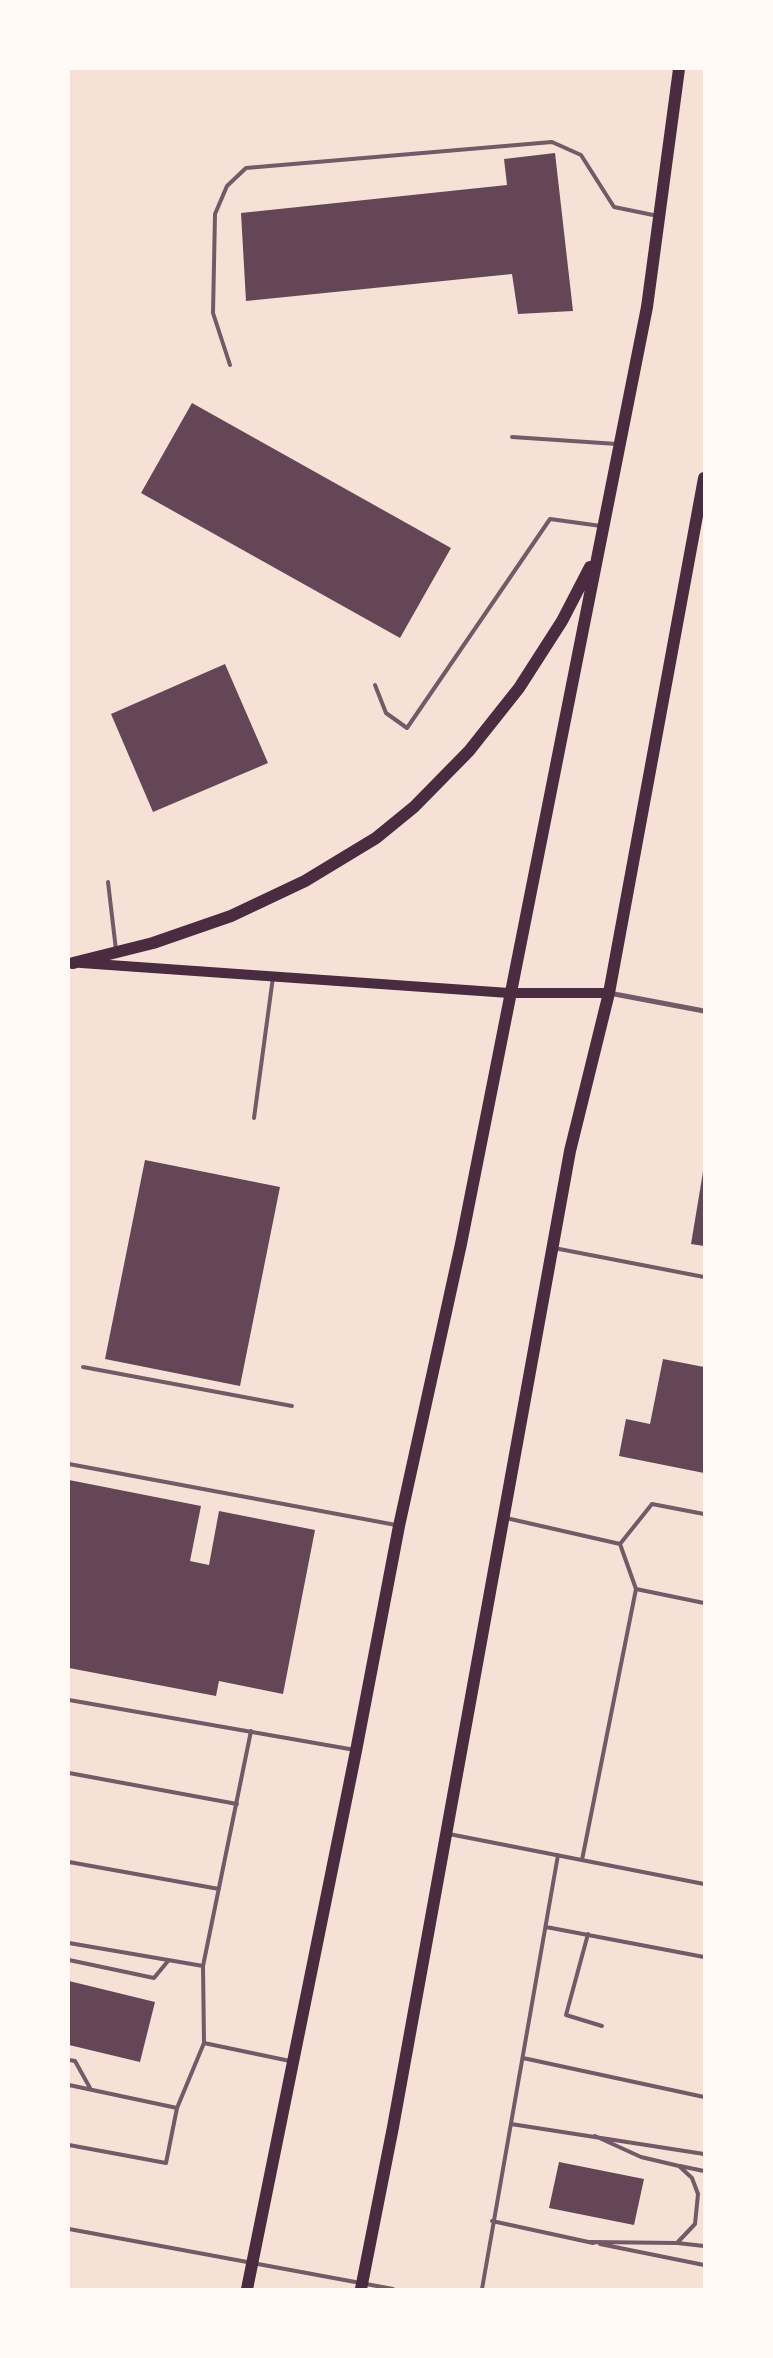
<!DOCTYPE html>
<html>
<head>
<meta charset="utf-8">
<style>
  body { margin:0 }
  #map { position:relative; width:773px; height:2358px; overflow:hidden; background:#f7e1d7; font-family:"Playfair Display",serif }
  canvas { display:block }
  .frame { position:absolute; inset:0; border:70px solid #fffaf5; pointer-events:none }
</style>
</head>
<body>
<div id="map">
<canvas width="773" height="2358"></canvas>
<div class="frame"></div>
</div>
<script>
const ctx = document.querySelector('canvas').getContext('2d');
ctx.lineJoin = 'round';
function fillPath(path, color) {
  ctx.fillStyle = color;
  ctx.fill(path, 'evenodd');
}
function toPath(rows) {
  const path = new Path2D();
  for (const r of rows) {
    path.moveTo(r[0], r[1]);
    for (let i = 2; i < r.length; i += 2) path.lineTo(r[i], r[i + 1]);
  }
  return path;
}
function stroke(path, color, width, dash) {
  ctx.strokeStyle = color;
  ctx.lineWidth = width;
  ctx.lineCap = dash ? 'butt' : 'round';
  ctx.setLineDash(dash || []);
  ctx.stroke(path);
}
fillPath(toPath([
  [555,153,573,311,518,314,512,274,246,301,241,213,507,185,504,159],
  [192,403,451,548,400,638,141,493],
  [225,664,268,763,153,812,111,714],
  [145,1160,280,1187,240,1386,105,1359],
  [703,1172,704,1173,704,1246,691,1244],
  [663,1359,704,1367,704,1473,619,1456,626,1419,650,1424],
  [69,1480,201,1506,190,1561,209,1565,219,1511,315,1530,283,1694,219,1681,216,1696,69,1668],
  [69,1981,155,2002,140,2062,69,2045],
  [559,2162,644,2179,634,2225,549,2208]
]), '#644757');
stroke(toPath([
  [230,365,213,313,215,214,227,186,246,168,552,142,581,155,614,207,658,216],
  [512,437,617,444],
  [375,685,386,713,407,728,550,519,601,526],
  [108,882,116,950],
  [254,1118,273,977],
  [554,1248,704,1277],
  [83,1367,292,1406],
  [69,1464,396,1525],
  [506,1518,620,1544],
  [620,1544,652,1504,704,1514],
  [636,1589,704,1603],
  [69,1700,355,1750],
  [251,1731,203,1966,204,2043,290,2061],
  [69,1773,237,1804],
  [449,1834,704,1884],
  [582,1860,636,1589,620,1544],
  [69,1862,219,1889],
  [546,1927,704,1957],
  [588,1934,566,2015,602,2026],
  [69,1943,203,1966],
  [69,1960,154,1978,168,1961],
  [523,2058,704,2097],
  [69,2060,75,2061,90,2088],
  [69,2085,177,2108],
  [511,2124,704,2154],
  [69,2145,166,2163,177,2108,204,2043],
  [680,2166,704,2171],
  [492,2221,593,2243],
  [69,2229,393,2289],
  [591,2242,677,2243,695,2224,698,2194,692,2178,679,2166,641,2157,595,2136],
  [677,2243,704,2246],
  [600,2244,704,2265],
  [482,2289,558,1855]
]), '#755966', 4);
stroke(toPath([
  [609,993,704,1011]
]), '#755966', 5);
stroke(toPath([
  [81,963,509,993,609,993]
]), '#4a2c40', 10);
stroke(toPath([
  [73,963,153,943,231,916,305,881,376,838,414,807,469,751,519,688,562,621,590,567],
  [247,2289,356,1751,399,1526,461,1244,647,307,679,69],
  [361,2289,393,2127,570,1151,609,993,704,478]
]), '#4a2c40', 12);
</script>
</body>
</html>
